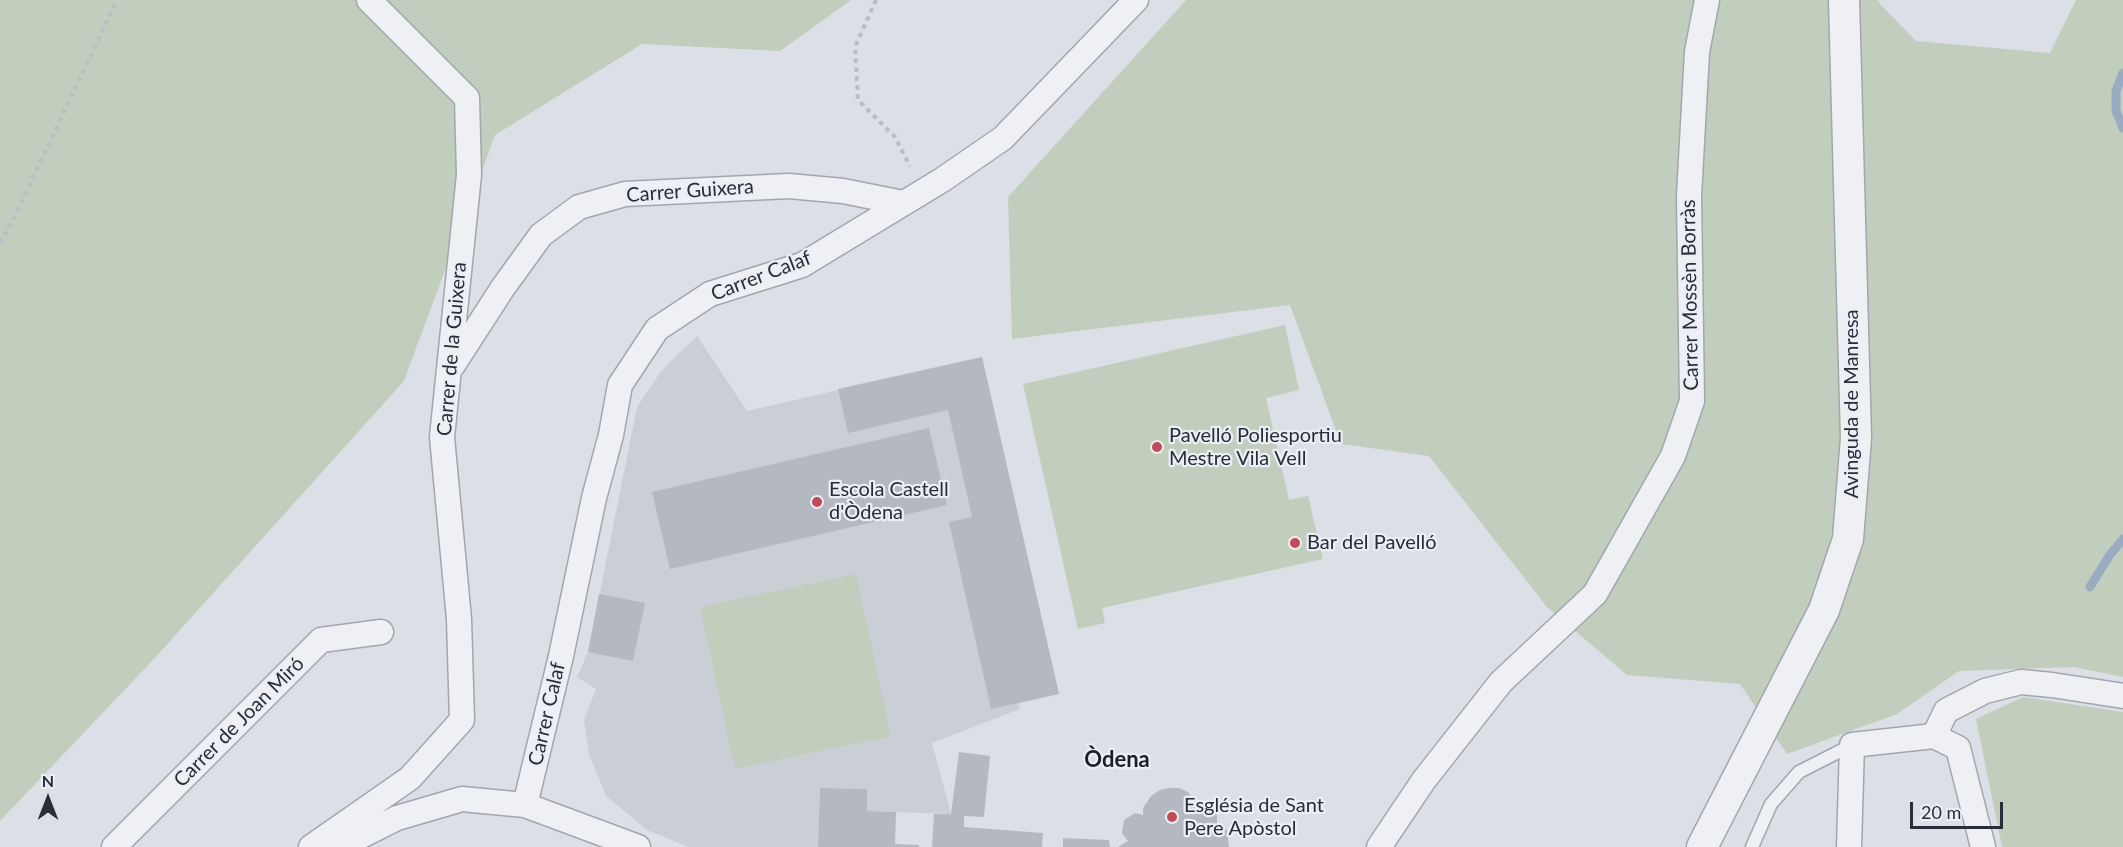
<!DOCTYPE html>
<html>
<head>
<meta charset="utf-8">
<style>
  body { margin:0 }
  #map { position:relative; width:2123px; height:847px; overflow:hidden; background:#dcdfe5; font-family:Lato,sans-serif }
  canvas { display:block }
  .north { position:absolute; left:18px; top:769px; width:60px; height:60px; -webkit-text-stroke:4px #ebeef3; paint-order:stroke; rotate:0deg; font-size:16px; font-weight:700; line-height:24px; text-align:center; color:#272d39 }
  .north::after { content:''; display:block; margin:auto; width:21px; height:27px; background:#272d39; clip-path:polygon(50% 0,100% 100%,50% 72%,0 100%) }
  .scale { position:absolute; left:1910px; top:802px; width:93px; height:27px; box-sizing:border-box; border:3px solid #272d39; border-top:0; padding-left:8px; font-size:18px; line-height:21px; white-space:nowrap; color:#272d39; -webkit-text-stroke:4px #ebeef3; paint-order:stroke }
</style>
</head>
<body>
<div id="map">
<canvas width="2123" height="847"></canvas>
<div class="north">N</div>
<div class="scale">20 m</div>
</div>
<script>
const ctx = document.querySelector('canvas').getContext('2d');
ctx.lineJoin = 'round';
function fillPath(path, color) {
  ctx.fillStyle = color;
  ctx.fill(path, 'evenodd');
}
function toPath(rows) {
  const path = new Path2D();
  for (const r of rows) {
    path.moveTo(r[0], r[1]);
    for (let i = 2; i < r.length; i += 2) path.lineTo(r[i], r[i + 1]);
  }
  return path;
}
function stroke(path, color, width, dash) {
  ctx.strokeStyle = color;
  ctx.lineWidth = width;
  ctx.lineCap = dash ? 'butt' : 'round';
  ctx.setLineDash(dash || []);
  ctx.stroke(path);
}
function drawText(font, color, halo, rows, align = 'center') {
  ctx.font = font + ' Lato,sans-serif';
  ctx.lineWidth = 4.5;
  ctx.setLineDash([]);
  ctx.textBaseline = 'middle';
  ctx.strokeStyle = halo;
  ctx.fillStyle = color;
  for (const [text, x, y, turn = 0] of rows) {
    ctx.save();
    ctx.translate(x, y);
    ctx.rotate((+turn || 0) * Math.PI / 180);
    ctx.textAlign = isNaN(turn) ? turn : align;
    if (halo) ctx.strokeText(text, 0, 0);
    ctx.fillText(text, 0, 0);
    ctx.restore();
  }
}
fillPath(toPath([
  [697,336,747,411,982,357,1059,694,1018,703,1020,709,932,743,951,814,867,811,867,789,820,788,818,847,689,847,647,830,606,796,589,754,584,720,596,689,577,677,588,652,637,407,662,370]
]), '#caced5');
fillPath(toPath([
  [0,0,851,0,780,51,642,44,495,135,404,381,153,660,0,821],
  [1186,0,1878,0,1880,4,1916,41,2050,53,2076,0,2123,0,2123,677,2074,667,1959,671,1897,714,1787,754,1740,684,1627,675,1547,607,1429,456,1341,444,1290,305,1012,339,1008,197],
  [1285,325,1299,390,1266,398,1289,500,1308,496,1323,559,1102,608,1105,623,1078,629,1023,384],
  [856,574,891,736,735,769,700,607],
  [2023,697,2123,712,2123,847,2002,847,1976,719]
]), '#c1cebe');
stroke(toPath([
  [2123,73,2116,91,2116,111,2123,128],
  [2090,587,2109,556,2123,539]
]), '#9aacc2', 9);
fillPath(toPath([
  [982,357,1059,694,991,709,949,522,972,517,948,410,848,433,838,389],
  [929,428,947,505,670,569,652,492],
  [599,594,645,603,633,661,588,652],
  [959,752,990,756,984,817,964,816,964,827,1043,833,1042,847,932,847,934,814,951,814],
  [820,788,867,789,867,811,896,812,895,844,919,845,919,847,818,847],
  [1169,788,1179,788,1188,792,1198,807,1202,804,1213,808,1217,815,1217,825,1227,830,1229,847,1118,847,1128,841,1122,833,1124,820,1135,813,1143,815,1143,808,1151,796,1160,790],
  [1063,838,1109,840,1110,847,1063,847]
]), '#b4b8c1');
const service = toPath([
  [1752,847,1771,804,1799,772,1852,745]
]);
const minor = toPath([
  [453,365,502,289,541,235,579,207,625,194,789,186,843,191,903,203],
  [1934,736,1946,711,1985,691,2021,682,2052,685,2123,696],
  [525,805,561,656,594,498,611,435,620,385,657,329,710,294,802,265,942,180,1003,138,1136,0],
  [114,847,321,640,381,632],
  [311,847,410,778,462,720,459,619,442,437,469,175,467,98,369,0],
  [339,847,397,818,462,799,525,805,638,847],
  [1379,847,1424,780,1501,682,1595,594,1673,456,1692,401,1689,196,1697,52,1707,0],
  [1849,847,1852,745,1934,736,1958,748,1983,847]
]);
const tertiary = toPath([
  [1702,847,1824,610,1848,539,1856,438,1844,0]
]);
stroke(service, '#a2a6ae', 15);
stroke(minor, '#a2a6ae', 27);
stroke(tertiary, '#a2a6ae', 33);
stroke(toPath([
  [876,0,855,47,858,100,895,137,910,166],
  [0,243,12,222,117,0]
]), '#babdc3', 4, [4.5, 4.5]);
stroke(service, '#eef0f3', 12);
stroke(minor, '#eef0f3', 24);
stroke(tertiary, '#eef0f3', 30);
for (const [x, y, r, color] of [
  [1157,447,6,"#bf4c59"],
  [817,502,6,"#bf4c59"],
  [1295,543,6,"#bf4c59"],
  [1172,817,6,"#bf4c59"]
]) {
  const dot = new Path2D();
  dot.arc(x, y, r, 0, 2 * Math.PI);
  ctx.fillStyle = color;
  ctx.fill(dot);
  stroke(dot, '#ebeef3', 2);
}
drawText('20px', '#272d39', '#ebeef3', [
  ["Carrer Guixera",690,191,-4],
  ["Carrer Calaf",761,276,-21],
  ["Carrer Mossèn Borràs",1690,295,-91],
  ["Carrer de la Guixera",452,349,-85],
  ["Avinguda de Manresa",1852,404,-90],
  ["Carrer Calaf",547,714,-77],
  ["Carrer de Joan Miró",239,722,-45]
]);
drawText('20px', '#272d39', '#ebeef3', [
  ["Pavelló Poliesportiu",1169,436],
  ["Mestre Vila Vell",1169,459],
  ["Escola Castell",829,490],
  ["d'Òdena",829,513],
  ["Bar del Pavelló",1307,543],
  ["Església de Sant",1184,806],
  ["Pere Apòstol",1184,829]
], 'left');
drawText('bold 22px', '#1a1f2a', '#ebeef3', [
  ["Òdena",1117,760]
]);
</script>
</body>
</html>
